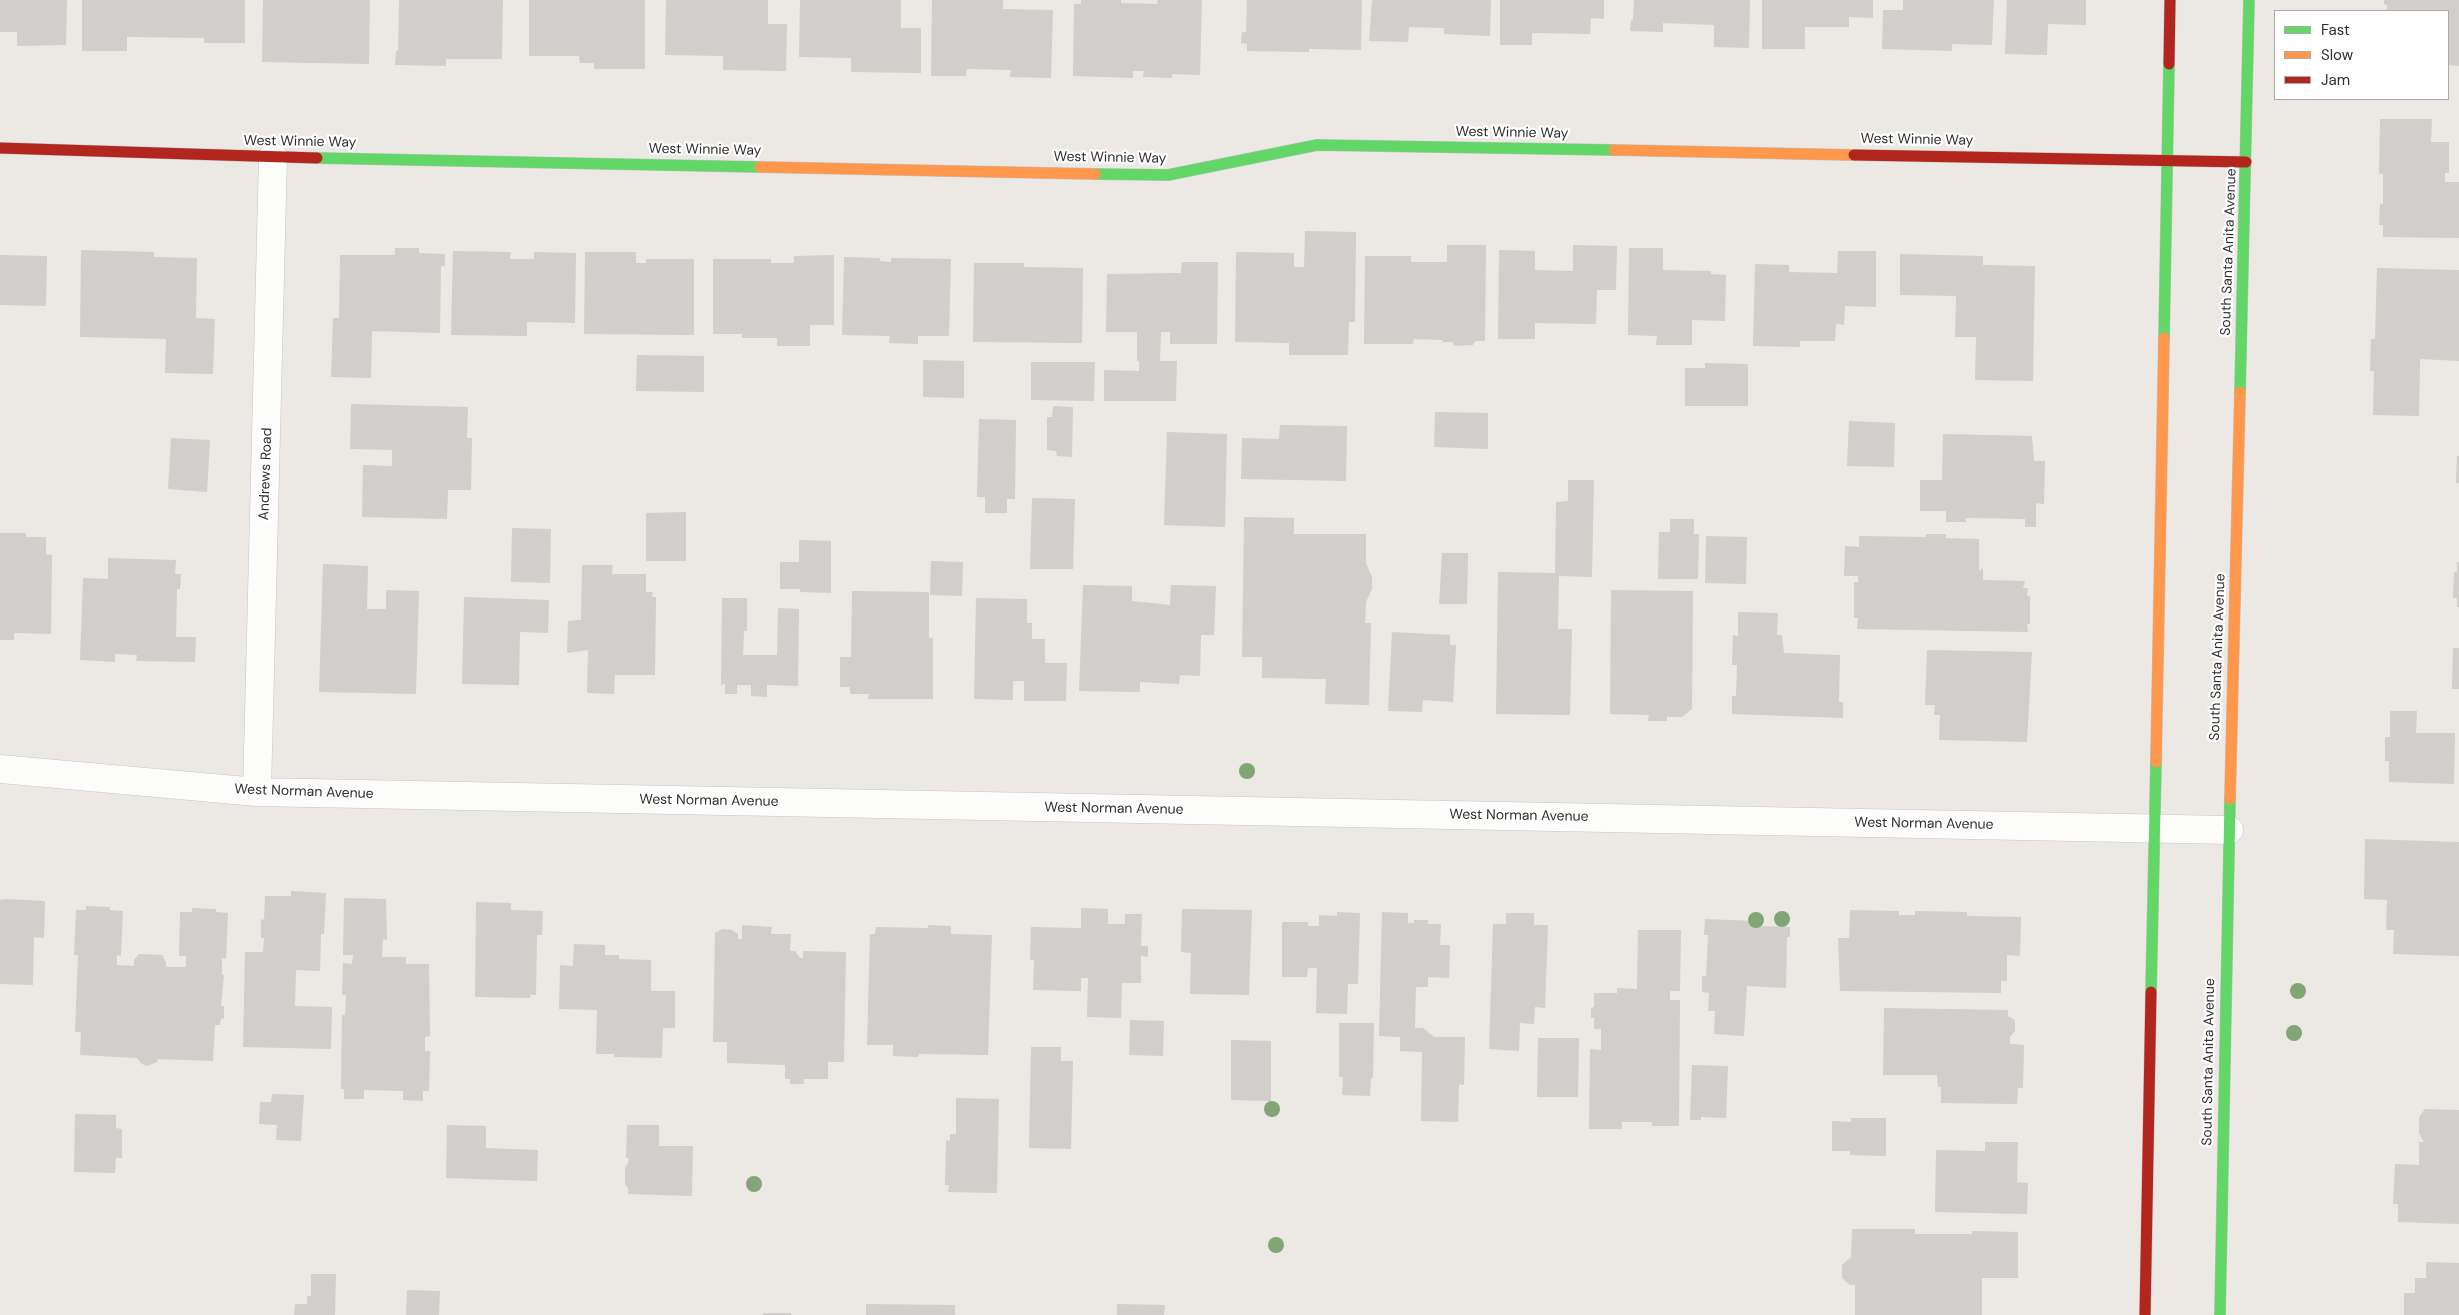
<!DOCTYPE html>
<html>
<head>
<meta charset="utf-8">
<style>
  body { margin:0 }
  #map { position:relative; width:2459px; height:1315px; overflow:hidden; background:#ece8e4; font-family:"DM Sans",sans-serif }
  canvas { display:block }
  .legend { position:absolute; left:2274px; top:10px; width:175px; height:90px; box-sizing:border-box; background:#fff; border:1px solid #ababab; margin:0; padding:6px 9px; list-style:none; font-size:15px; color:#2e2e2e }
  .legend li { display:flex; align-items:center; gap:10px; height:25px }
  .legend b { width:25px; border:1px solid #ababab }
</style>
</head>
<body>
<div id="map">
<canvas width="2459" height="1315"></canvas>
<ul class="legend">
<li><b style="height:6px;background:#63d668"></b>Fast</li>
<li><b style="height:6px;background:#ff974d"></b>Slow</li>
<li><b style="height:6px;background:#b3261e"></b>Jam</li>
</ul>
</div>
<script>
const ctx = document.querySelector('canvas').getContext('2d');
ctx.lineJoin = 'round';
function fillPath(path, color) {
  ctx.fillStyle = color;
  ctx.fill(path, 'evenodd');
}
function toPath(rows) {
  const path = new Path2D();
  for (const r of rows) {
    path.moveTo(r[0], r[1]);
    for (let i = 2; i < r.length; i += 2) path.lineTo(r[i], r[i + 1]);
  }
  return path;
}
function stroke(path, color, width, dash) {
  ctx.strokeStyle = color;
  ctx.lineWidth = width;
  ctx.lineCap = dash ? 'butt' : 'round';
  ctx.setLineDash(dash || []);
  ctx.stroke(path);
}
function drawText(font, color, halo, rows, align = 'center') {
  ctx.font = font + ' "DM Sans",sans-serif';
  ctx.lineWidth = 4.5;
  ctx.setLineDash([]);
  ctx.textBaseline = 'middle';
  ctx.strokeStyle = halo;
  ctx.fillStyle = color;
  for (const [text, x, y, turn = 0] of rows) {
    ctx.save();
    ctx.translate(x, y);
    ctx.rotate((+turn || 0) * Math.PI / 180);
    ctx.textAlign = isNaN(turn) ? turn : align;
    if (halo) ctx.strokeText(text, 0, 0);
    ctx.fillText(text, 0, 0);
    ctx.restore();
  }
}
fillPath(toPath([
  [0,0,67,0,66,45,17,46,17,32,0,32],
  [82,0,245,0,245,43,204,43,204,38,127,37,127,51,82,51],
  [263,0,370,0,369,64,262,62],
  [399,0,503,0,502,59,446,59,446,66,395,65,396,51,398,51],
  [529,0,645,0,645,69,594,69,594,63,580,63,579,56,529,56],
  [666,0,768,0,768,24,787,24,786,71,723,70,723,56,665,55],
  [800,0,901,0,901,28,921,28,921,73,851,72,851,58,799,57],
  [932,0,1003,0,1003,9,1053,10,1051,78,1010,77,1011,70,967,69,966,76,931,76],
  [1081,0,1121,0,1121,3,1157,4,1158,0,1202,0,1200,75,1172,74,1172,78,1143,77,1144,71,1133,71,1133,78,1073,76,1074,4,1081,4],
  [1247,0,1362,0,1361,50,1309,49,1309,52,1247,51,1247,44,1241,43,1242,32,1246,32],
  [1372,0,1491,0,1490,36,1444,34,1444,28,1409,27,1408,42,1369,41],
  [1500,0,1604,0,1604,19,1591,18,1590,34,1532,33,1532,45,1500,45],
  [1634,0,1750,0,1749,48,1714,47,1714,25,1663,23,1663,32,1630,31,1631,20,1633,20],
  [1762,0,1873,0,1873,18,1849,17,1849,27,1805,27,1805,49,1762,49],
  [1903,0,1994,0,1992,45,1952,44,1952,51,1882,49,1883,10,1903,10],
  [2007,0,2086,0,2086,25,2048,24,2047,55,2005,54],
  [2384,0,2459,0,2459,66,2448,65,2448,11,2387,11,2387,5,2384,4],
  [2380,119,2432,119,2431,142,2449,142,2449,173,2445,173,2445,182,2459,182,2459,238,2383,237,2383,225,2379,225,2380,204,2383,204,2383,174,2379,174],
  [1305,231,1356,232,1355,322,1349,322,1348,355,1289,355,1289,343,1235,342,1236,252,1294,253,1294,267,1304,267],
  [1447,245,1486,245,1485,341,1475,341,1473,345,1455,346,1452,342,1442,342,1443,340,1414,339,1413,344,1364,344,1365,256,1411,256,1411,262,1447,262],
  [1573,245,1617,246,1616,290,1597,290,1596,324,1535,323,1535,339,1498,339,1499,250,1535,251,1535,270,1573,271],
  [395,248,419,248,419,253,445,254,445,266,441,266,440,333,372,331,371,378,331,377,333,318,339,318,340,255,395,255],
  [1629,248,1663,248,1663,270,1711,271,1711,274,1726,275,1725,321,1692,320,1692,345,1656,345,1657,336,1628,335],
  [81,250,154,252,154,257,197,258,196,318,215,319,213,374,165,373,166,339,80,337],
  [453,251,511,252,510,259,534,259,534,252,576,253,575,323,527,322,527,336,451,335],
  [1838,251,1876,251,1876,307,1845,306,1844,325,1836,324,1835,341,1800,341,1800,347,1753,346,1755,264,1789,265,1789,272,1837,273],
  [585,252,636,252,636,263,646,263,646,259,694,259,694,335,584,334],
  [1900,254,1983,256,1983,265,2035,266,2033,381,1975,380,1976,337,1955,337,1956,296,1900,295],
  [0,255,47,256,46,306,0,305],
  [834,255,834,325,810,325,810,346,777,346,777,338,742,338,742,334,713,334,713,259,771,259,771,263,794,263,794,256],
  [844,257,880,258,880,261,891,262,891,258,951,259,949,336,918,336,918,344,889,343,890,336,842,335],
  [1182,262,1218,262,1217,344,1170,344,1170,332,1161,332,1160,361,1177,361,1176,401,1104,401,1104,370,1139,371,1139,361,1137,361,1137,332,1106,332,1107,274,1181,273],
  [974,263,1024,263,1024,267,1083,268,1082,343,973,342],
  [2377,268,2459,270,2459,361,2420,359,2419,416,2373,415,2374,371,2370,371,2371,339,2375,339],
  [637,355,704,356,704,392,636,391],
  [923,360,964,361,964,398,923,397],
  [1031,362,1095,362,1094,401,1031,400],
  [1705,363,1748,364,1748,406,1685,406,1685,368,1705,368],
  [351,404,468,407,467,438,472,438,471,490,448,490,447,519,362,517,363,465,392,466,392,450,350,449],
  [1053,406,1073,407,1072,457,1057,456,1056,451,1047,450,1047,417,1052,417],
  [1435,412,1488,413,1488,449,1434,447],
  [979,419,1016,420,1015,499,1007,499,1007,513,985,513,985,497,977,497],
  [1849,421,1895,423,1894,467,1847,466],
  [1280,425,1347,426,1346,481,1241,479,1242,438,1279,439],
  [1167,432,1227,434,1225,527,1164,525],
  [1943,434,2032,436,2034,461,2045,461,2044,504,2036,503,2036,527,2025,527,2025,519,1966,518,1966,522,1946,522,1946,511,1920,511,1920,480,1942,480],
  [171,438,210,440,207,492,168,489],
  [2457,456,2459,456,2459,483,2456,483],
  [1568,480,1594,480,1592,577,1559,576,1558,629,1572,629,1570,715,1496,714,1498,572,1555,573,1556,502,1568,501],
  [1032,498,1075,499,1073,569,1030,569],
  [686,512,686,561,646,561,646,513],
  [1244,517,1294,518,1294,534,1366,534,1366,563,1372,577,1372,589,1366,602,1365,623,1371,623,1369,705,1325,704,1326,679,1262,678,1262,657,1242,657],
  [1670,519,1694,519,1694,534,1699,534,1698,579,1658,579,1659,532,1670,532],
  [512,528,551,529,550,583,511,582],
  [0,533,26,533,26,537,46,537,46,554,52,555,51,634,14,633,14,640,0,640],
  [1926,534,1946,534,1946,538,1979,539,1979,571,1983,568,1983,580,2025,581,2023,588,2028,588,2027,596,2030,596,2030,624,2027,624,2028,632,1857,629,1858,618,1854,618,1854,582,1858,582,1858,576,1844,576,1845,546,1859,547,1859,536,1926,537],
  [1706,536,1747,537,1746,584,1705,583],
  [799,540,831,541,831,593,800,592,800,589,780,589,780,562,799,562],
  [1442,553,1468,553,1467,604,1439,604],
  [108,558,176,560,175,574,181,574,180,589,177,589,176,637,196,637,195,662,136,661,137,655,115,654,115,662,80,660,83,578,108,579],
  [931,561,963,562,962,596,930,595],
  [2457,562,2459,562,2459,607,2457,607,2457,598,2453,598,2454,572,2457,572],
  [323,564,368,566,367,609,386,609,386,590,419,591,416,694,319,692],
  [582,565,613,565,612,574,646,574,646,592,653,592,652,597,656,597,655,675,615,675,614,694,587,693,588,650,567,653,568,621,581,620],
  [1083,585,1132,586,1132,601,1170,605,1171,585,1216,586,1214,635,1201,635,1200,676,1180,675,1179,684,1140,682,1140,692,1079,691],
  [1611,590,1693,591,1692,709,1682,717,1667,717,1667,721,1648,721,1649,715,1610,714],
  [852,591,929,592,929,638,933,638,933,699,868,699,869,694,850,694,850,687,840,687,840,657,851,657],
  [464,597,549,600,548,633,520,632,519,685,462,684],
  [722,598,747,598,747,631,744,631,743,655,777,655,778,608,799,609,798,686,767,685,767,697,751,696,751,685,737,685,737,694,725,694,725,684,721,685],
  [976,598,1027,599,1027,623,1032,623,1032,639,1045,639,1045,663,1067,663,1066,701,1024,701,1024,681,1013,681,1013,700,974,699],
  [1738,612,1778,613,1777,635,1782,635,1784,653,1840,655,1839,702,1843,702,1843,718,1732,714,1732,696,1736,696,1737,665,1732,665,1733,635,1738,636],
  [1392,632,1450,635,1450,645,1456,645,1453,702,1423,700,1422,712,1388,711],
  [2453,648,2459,648,2459,689,2452,689],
  [1927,650,2032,652,2027,742,1939,740,1940,715,1934,715,1935,705,1925,705],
  [2390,711,2417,711,2416,733,2455,733,2454,784,2389,782,2389,761,2385,761,2385,737,2390,737],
  [2365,839,2459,842,2459,956,2393,954,2394,930,2386,930,2387,900,2364,899],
  [291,891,326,893,324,934,321,934,320,971,296,970,295,1006,332,1007,331,1049,243,1047,245,952,263,952,264,938,261,938,261,919,264,920,265,896,291,896],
  [344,898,386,899,387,940,383,939,382,957,406,957,406,964,429,964,430,1036,425,1037,425,1051,430,1051,429,1091,423,1091,423,1101,403,1100,403,1091,364,1090,364,1099,344,1099,344,1089,341,1089,342,1015,345,1015,346,995,342,995,343,963,352,964,353,955,343,955],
  [5,899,45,901,44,938,34,937,33,985,0,984,0,900],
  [476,902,511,903,511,910,543,911,542,935,537,935,536,995,530,995,530,998,475,997],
  [86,906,110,907,110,910,123,911,121,956,117,955,117,965,134,966,134,960,139,954,162,955,166,962,166,967,186,967,186,956,179,956,180,912,192,912,192,908,216,909,216,912,228,913,226,959,222,958,222,975,224,975,221,1006,224,1006,224,1019,221,1018,220,1025,215,1025,213,1061,158,1059,157,1062,147,1066,142,1064,137,1058,80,1055,81,1032,75,1032,78,955,74,955,76,910,86,910],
  [1081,908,1108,909,1108,924,1125,924,1125,914,1142,914,1141,946,1148,946,1148,957,1141,956,1141,983,1122,983,1121,1018,1087,1017,1088,978,1081,978,1081,991,1033,990,1034,960,1030,960,1031,927,1081,928],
  [1182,909,1252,910,1249,995,1190,994,1191,953,1181,952],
  [1850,910,1899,911,1899,915,1915,915,1915,911,1967,912,1967,916,2021,917,2020,956,2007,955,2007,981,2001,981,2001,993,1840,991,1838,938,1849,938],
  [1337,912,1360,913,1358,984,1348,984,1347,1014,1316,1013,1317,968,1308,968,1307,977,1282,977,1282,922,1308,922,1308,926,1319,926,1319,915,1337,916],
  [1382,912,1408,913,1408,923,1414,923,1414,920,1428,920,1428,924,1441,924,1440,945,1450,945,1449,978,1428,977,1428,987,1416,987,1415,1028,1423,1028,1434,1037,1465,1037,1464,1085,1459,1084,1458,1122,1421,1121,1422,1052,1400,1051,1400,1037,1379,1036],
  [1506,913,1534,913,1534,925,1548,925,1545,1008,1535,1007,1534,1024,1520,1023,1519,1051,1489,1049,1493,924,1506,924],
  [1705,919,1755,921,1755,926,1790,927,1790,937,1787,937,1786,988,1747,986,1744,1036,1714,1034,1715,1011,1708,1011,1709,993,1702,992,1702,976,1706,976,1708,935,1704,935],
  [742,925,772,927,771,934,791,934,790,951,795,951,800,958,803,958,803,951,846,952,844,1062,828,1062,828,1079,804,1079,804,1084,790,1084,790,1079,785,1079,785,1065,727,1063,727,1042,713,1042,715,933,722,929,732,930,738,934,738,939,742,939],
  [928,925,951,926,951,934,992,935,988,1055,919,1054,918,1057,893,1056,893,1045,867,1045,870,934,875,934,876,927,928,928],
  [1638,930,1681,930,1680,991,1670,991,1670,1000,1680,1000,1679,1126,1652,1126,1652,1122,1622,1122,1622,1129,1589,1129,1590,1049,1601,1050,1601,1029,1594,1029,1594,1018,1591,1018,1591,1008,1594,1007,1594,993,1617,993,1617,988,1637,989],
  [574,944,605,945,605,955,619,955,619,959,651,960,651,991,675,991,675,1028,663,1028,662,1058,614,1057,614,1054,596,1054,597,1010,559,1009,560,965,573,966],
  [1884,1008,2008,1010,2008,1016,2015,1020,2015,1031,2010,1037,2010,1044,2024,1045,2023,1088,2018,1088,2017,1104,1941,1103,1941,1087,1938,1087,1937,1075,1883,1075],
  [1130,1020,1164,1021,1163,1056,1129,1055],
  [1339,1023,1374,1023,1373,1078,1371,1078,1370,1096,1342,1095,1343,1077,1339,1077],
  [1538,1038,1579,1038,1578,1097,1537,1097],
  [1231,1040,1271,1041,1271,1101,1231,1100],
  [1031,1047,1061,1047,1061,1061,1073,1061,1071,1149,1029,1148],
  [1692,1065,1728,1066,1726,1118,1701,1117,1701,1120,1690,1120],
  [272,1094,304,1095,301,1141,276,1140,277,1125,259,1124,260,1102,271,1102],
  [956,1098,999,1099,997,1193,948,1192,949,1185,945,1185,946,1140,950,1141,950,1134,956,1134],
  [2425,1109,2459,1110,2459,1224,2398,1222,2398,1204,2393,1204,2395,1164,2419,1165,2419,1142,2424,1142,2419,1133,2419,1117],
  [75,1114,116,1115,116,1128,122,1129,122,1158,116,1158,115,1173,74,1172],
  [1851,1118,1886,1118,1886,1156,1850,1155,1850,1151,1832,1151,1832,1121,1851,1122],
  [447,1125,486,1126,486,1148,538,1150,537,1181,446,1178],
  [627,1125,659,1125,659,1146,693,1146,692,1196,628,1194,628,1188,625,1184,625,1168,628,1163,629,1158,626,1158],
  [1985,1142,2018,1142,2017,1182,2028,1183,2027,1214,1935,1212,1936,1150,1985,1151],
  [1852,1229,1915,1229,1915,1234,1972,1234,1972,1231,2018,1232,2018,1278,1982,1278,1982,1315,1855,1315,1855,1285,1850,1285,1842,1278,1842,1265,1851,1257],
  [2426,1262,2459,1263,2459,1315,2404,1315,2404,1293,2415,1293,2415,1278,2426,1278],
  [311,1274,336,1274,335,1315,294,1315,295,1304,307,1304,307,1296,311,1296],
  [407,1290,440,1291,439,1315,406,1315],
  [866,1304,955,1305,955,1315,866,1315],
  [1117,1304,1165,1305,1164,1315,1117,1315],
  [763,1313,791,1313,791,1315,763,1315]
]), '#d1cecb');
const street = toPath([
  [0,769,257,792,2229,830],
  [257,792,273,157]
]);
const fast = toPath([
  [317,158,760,167],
  [1095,174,1168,175,1317,145,1614,150],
  [2164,338,2169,64],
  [2240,392,2249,0],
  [2151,992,2156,762],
  [2220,1315,2230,799]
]);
const slow = toPath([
  [1614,150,1854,155],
  [760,167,1095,174],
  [2156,762,2164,338],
  [2230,799,2240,392]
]);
const jam = toPath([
  [2169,64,2170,0],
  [0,148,317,158],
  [1854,155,2246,162],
  [2145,1315,2151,992]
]);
stroke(street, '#c5c4c5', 29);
stroke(fast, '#c5c4c5', 12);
stroke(slow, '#c5c4c5', 12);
stroke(jam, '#c5c4c5', 12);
stroke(street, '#fcfcfb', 28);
stroke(fast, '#63d668', 11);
stroke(slow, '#ff974d', 11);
stroke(jam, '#b3261e', 11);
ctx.fillStyle = '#82a575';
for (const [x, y] of [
  [1247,771],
  [1782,919],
  [1756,920],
  [2298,991],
  [2294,1033],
  [1272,1109],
  [754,1184],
  [1276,1245]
]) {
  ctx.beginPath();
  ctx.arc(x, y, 8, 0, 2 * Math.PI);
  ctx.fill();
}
drawText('14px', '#2e2e2e', '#fff', [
  ["West Winnie Way",1512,133,1],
  ["West Winnie Way",1917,140,1],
  ["West Winnie Way",300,142,1],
  ["West Winnie Way",705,150,1],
  ["West Winnie Way",1110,158,1],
  ["South Santa Anita Avenue",2229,252,-88],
  ["Andrews Road",266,474,-88],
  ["South Santa Anita Avenue",2218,657,-88],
  ["West Norman Avenue",304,792,2],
  ["West Norman Avenue",709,801,1],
  ["West Norman Avenue",1114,809,1],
  ["West Norman Avenue",1519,816,1],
  ["West Norman Avenue",1924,824,1],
  ["South Santa Anita Avenue",2209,1062,-89]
]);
</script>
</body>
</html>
